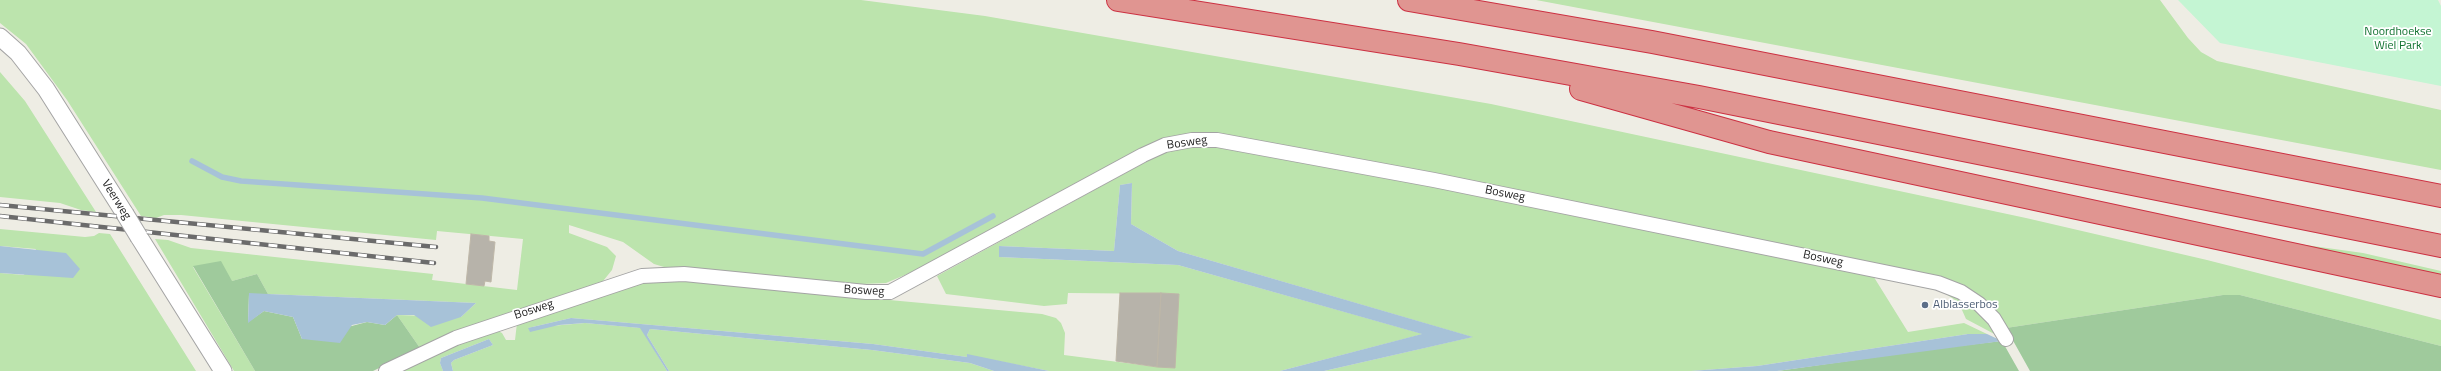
<!DOCTYPE html>
<html>
<head>
<meta charset="utf-8">
<style>
  body { margin:0 }
  canvas { display:block; background:#eeede4 }
</style>
</head>
<body>
<canvas width="2441" height="371"></canvas>
<script>
const ctx = document.querySelector('canvas').getContext('2d');
ctx.lineJoin = 'round';
function fillPath(path, color) {
  ctx.fillStyle = color;
  ctx.fill(path, 'evenodd');
}
function toPath(rows) {
  const path = new Path2D();
  for (const r of rows) {
    path.moveTo(r[0], r[1]);
    for (let i = 2; i < r.length; i += 2) path.lineTo(r[i], r[i + 1]);
  }
  return path;
}
function stroke(path, color, width, dash) {
  ctx.strokeStyle = color;
  ctx.lineWidth = width;
  ctx.lineCap = dash ? 'butt' : 'round';
  ctx.setLineDash(dash || []);
  ctx.stroke(path);
}
function drawText(font, color, halo, rows, align = 'center') {
  ctx.font = font + ' "Titillium Web",sans-serif';
  ctx.lineWidth = 3.5;
  ctx.setLineDash([]);
  ctx.textBaseline = 'middle';
  ctx.strokeStyle = halo;
  ctx.fillStyle = color;
  for (const [text, x, y, turn = 0] of rows) {
    ctx.save();
    ctx.translate(x, y);
    ctx.rotate((+turn || 0) * Math.PI / 180);
    ctx.textAlign = isNaN(turn) ? turn : align;
    if (halo) ctx.strokeText(text, 0, 0);
    ctx.fillText(text, 0, 0);
    ctx.restore();
  }
}
fillPath(toPath([
  [0,0,861,0,985,16,1491,104,2026,218,2207,260,2441,320,2441,346,2240,295,2223,295,2006,328,1972,293,1204,134,1161,141,947,257,886,283,837,285,664,267,654,264,623,242,569,225,569,233,607,247,616,256,612,270,599,286,420,348,397,315,461,317,476,303,268,294,257,274,232,281,193,267,255,371,234,371,155,239,168,240,191,248,433,274,432,280,517,290,523,239,437,231,436,240,181,215,164,215,156,218,141,216,67,100,26,44,0,23],
  [1536,0,2160,0,2188,38,2201,52,2217,61,2441,110,2441,170],
  [0,72,25,101,96,212,81,210,60,203,0,197],
  [1194,145,1244,148,1872,274,1908,332,1964,323,1987,334,1968,334,1757,366,1691,371,1324,371,1472,337,1178,251,1131,224,1132,183,1120,185,1114,251,999,246,999,257,1178,265,1423,334,1280,371,1049,371,967,355,967,357,873,344,571,318,528,328,585,323,641,328,667,371,453,371,451,363,454,360,493,345,489,339,441,358,440,363,443,371,399,371,468,339,498,331,502,333,506,340,515,340,517,323,648,281,660,279,1042,314,1056,318,1061,323,1065,333,1064,355,1157,367,1179,294,1068,293,1067,304,1044,306,946,294,937,276,1162,153],
  [0,229,85,237,94,236,99,233,110,234,196,371,0,371,0,273,24,275,36,249,0,246],
  [2284,242,2363,253,2441,271,2441,281],
  [1934,286,1953,294,1985,317,2000,337,1966,319,1962,310,1955,300],
  [650,329,872,350,970,363,994,371,669,371,647,335]
]), '#bce4ad');
fillPath(toPath([
  [221,261,232,281,257,274,268,294,249,294,248,322,264,311,293,317,302,339,367,322,385,325,397,315,420,348,373,371,255,371,193,266],
  [2223,295,2240,295,2441,346,2441,371,2030,371,2006,328],
  [2002,341,2019,371,1777,371,1941,348]
]), '#9fca9c');
fillPath(toPath([
  [2178,0,2438,0,2441,6,2441,86,2220,43]
]), '#c4f5d3');
fillPath(toPath([
  [1132,183,1131,224,1178,251,1473,337,1324,371,1280,371,1422,334,1178,265,999,257,999,246,1114,251,1120,185],
  [0,246,66,253,80,269,73,278,0,273],
  [249,293,268,294,476,303,461,317,431,327,414,315,397,315,385,325,367,322,352,325,340,343,302,339,293,317,264,311,248,323],
  [571,318,873,344,967,357,967,354,1049,371,994,371,970,363,872,350,650,329,647,335,669,371,667,371,640,328,585,323,559,325,530,332,528,328],
  [1968,334,1987,334,2002,341,1777,371,1691,371,1757,366],
  [489,339,493,345,454,360,451,363,453,371,443,371,440,363,441,358]
]), '#a7c2d8');
stroke(toPath([
  [192,161,222,177,241,181,482,198,923,254,993,216]
]), '#a7c2d8', 5.5);
const building = toPath([
  [471,234,489,236,489,241,495,242,491,282,485,281,484,286,466,284,471,234],
  [1120,293,1161,293,1157,367,1116,361,1120,293],
  [1161,293,1179,294,1175,368,1157,367,1161,293]
]);
fillPath(building, '#b7b3aa');
stroke(building, '#beb7a8', 1);
const minor = toPath([
  [386,371,456,338,642,276,684,274,866,292,890,292,1143,155,1165,145,1192,140,1217,140,1434,180,1938,283,1961,292,1979,304,1994,319,2006,339]
]);
const tertiary = toPath([
  [0,37,18,53,46,89,125,214],
  [139,237,223,371]
]);
const motorway = toPath([
  [1118,0,1459,54,1699,97,2441,246],
  [1409,0,1652,42,2441,196],
  [1581,89,1769,142,2441,286]
]);
stroke(minor, '#a4a4a4', 16);
stroke(tertiary, '#a4a4a4', 19);
stroke(motorway, '#cc3142', 24);
stroke(minor, '#fff', 14);
stroke(tertiary, '#fff', 17);
stroke(motorway, '#e09591', 22);
const rail = toPath([
  [0,205,436,247],
  [0,216,434,263]
]);
stroke(rail, '#6b6b6b', 4.5);
stroke(rail, '#fff', 3, [9]);
const tertiaryBridge = toPath([
  [125,214,139,237]
]);
stroke(tertiaryBridge, '#a4a4a4', 19, []);
stroke(tertiaryBridge, '#fff', 17);
for (const [x, y, r, color] of [
  [1925,305,4,"#5c6f8a"]
]) {
  const dot = new Path2D();
  dot.arc(x, y, r, 0, 2 * Math.PI);
  ctx.fillStyle = color;
  ctx.fill(dot);
  stroke(dot, '#fff', 1.5);
}
drawText('12px', '#137332', '#fff', [
  ["Noordhoekse",2398,32],
  ["Wiel Park",2398,46]
]);
drawText('12px', '#1d1d1d', '#fff', [
  ["Bosweg",1187,143,-8],
  ["Bosweg",1505,194,11],
  ["Veerweg",116,200,58],
  ["Bosweg",1823,259,12],
  ["Bosweg",864,291,3],
  ["Bosweg",534,310,-18]
]);
drawText('12px', '#4e5e75', '#fff', [
  ["Alblasserbos",1933,305]
], 'left');
</script>
</body>
</html>
